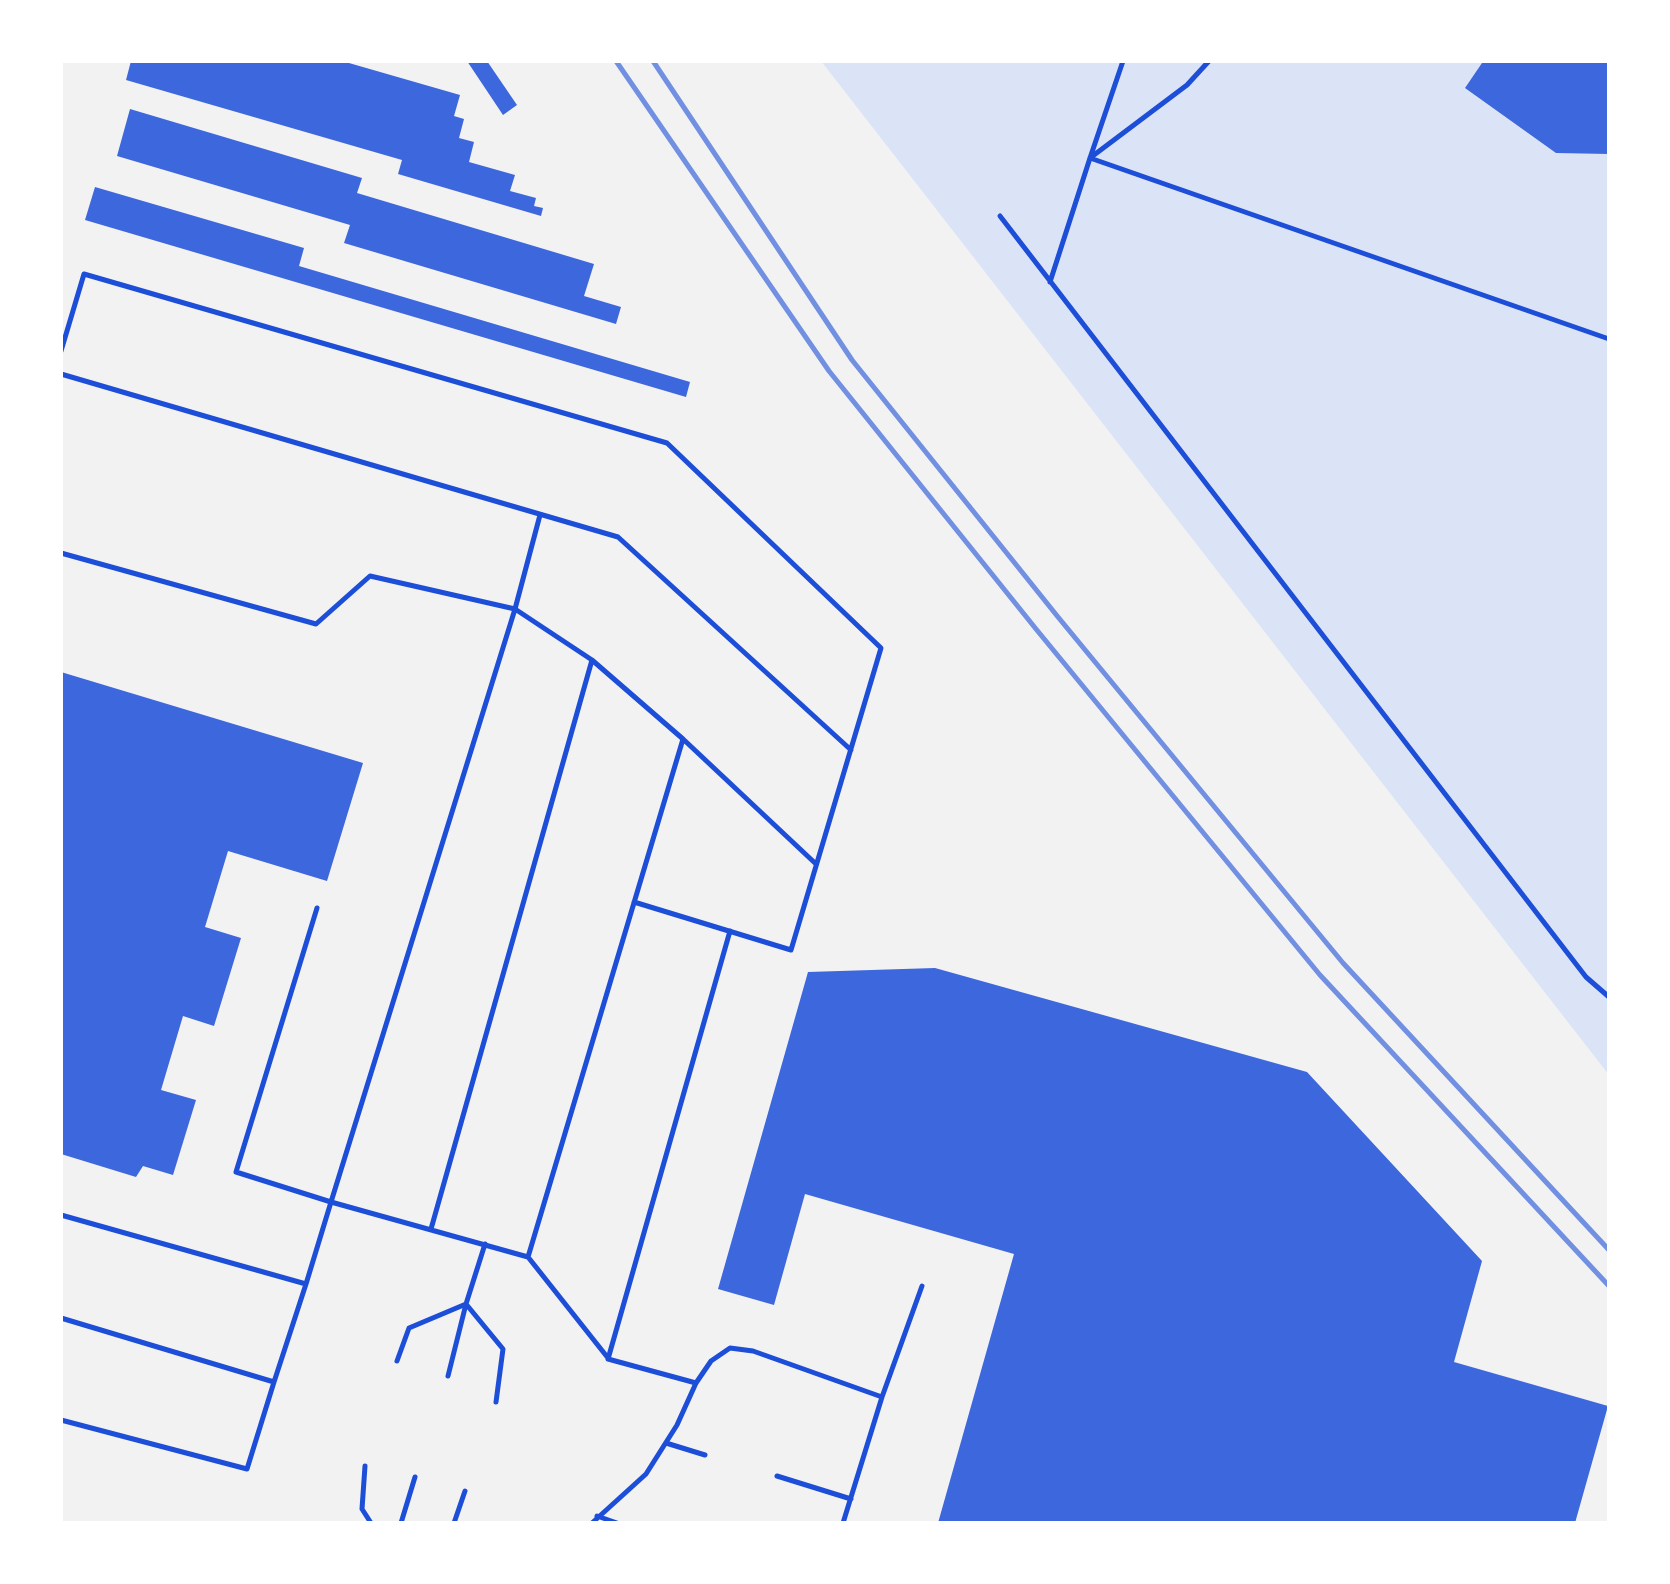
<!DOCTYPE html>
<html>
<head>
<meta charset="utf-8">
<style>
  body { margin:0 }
  #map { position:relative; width:1670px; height:1584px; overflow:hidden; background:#f2f2f2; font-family:"Titillium Web",sans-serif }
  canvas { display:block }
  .frame { position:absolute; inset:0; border:63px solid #fff; pointer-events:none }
</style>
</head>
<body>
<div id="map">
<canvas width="1670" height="1584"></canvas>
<div class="frame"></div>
</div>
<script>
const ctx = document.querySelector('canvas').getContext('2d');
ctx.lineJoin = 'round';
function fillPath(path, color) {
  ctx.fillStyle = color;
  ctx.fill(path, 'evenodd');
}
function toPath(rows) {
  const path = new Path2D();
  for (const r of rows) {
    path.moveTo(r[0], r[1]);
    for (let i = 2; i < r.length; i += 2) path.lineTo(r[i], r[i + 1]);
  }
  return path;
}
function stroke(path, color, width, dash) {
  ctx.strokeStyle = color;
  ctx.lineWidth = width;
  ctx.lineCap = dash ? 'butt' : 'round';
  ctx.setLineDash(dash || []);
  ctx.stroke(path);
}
fillPath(toPath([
  [821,61,1609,61,1609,1075]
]), '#dbe4f7');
fillPath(toPath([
  [131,61,342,61,460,95,454,116,464,119,459,138,474,142,469,162,515,175,510,191,536,198,534,206,543,208,541,216,398,174,402,160,126,80],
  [467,61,487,61,517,105,503,115],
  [1480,61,1609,61,1609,154,1556,153,1465,88,1482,63],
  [130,109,362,178,357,193,594,264,584,296,621,307,616,324,344,243,350,225,117,156],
  [95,187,304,248,299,266,690,382,686,397,85,220],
  [61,672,363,763,327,881,228,851,205,927,241,938,214,1026,183,1016,161,1090,196,1100,173,1175,143,1166,136,1177,61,1154],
  [935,968,1307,1072,1482,1261,1454,1362,1608,1406,1575,1523,938,1523,1014,1254,805,1194,774,1305,718,1289,808,972]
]), '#3d67dc');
stroke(toPath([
  [1090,158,1187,85,1209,61],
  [1090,158,1123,61],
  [1000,216,1586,977,1609,997],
  [1050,282,1090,158,1609,339],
  [61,351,84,274,667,443,881,648,791,950,634,902],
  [61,374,618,537,851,750],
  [61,553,316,624,370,576,515,609,540,515],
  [683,739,816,864],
  [317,908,236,1172,331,1202,515,609,592,660,431,1229],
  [61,1215,306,1284,331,1202,528,1257,683,739,592,660],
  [528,1257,608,1358],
  [466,1304,503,1349,496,1402],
  [61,1318,274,1382,306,1284],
  [397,1361,409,1328,466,1304,485,1244],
  [448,1376,466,1304],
  [696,1383,608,1359,730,931],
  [61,1420,247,1469,274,1382],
  [666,1443,705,1455],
  [365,1466,362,1509,371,1523],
  [777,1476,851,1499],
  [597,1516,617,1523],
  [401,1523,415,1477],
  [454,1523,465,1491],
  [592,1523,646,1474,677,1425,696,1383,711,1361,730,1348,753,1351,882,1397],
  [843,1523,882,1397,922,1286]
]), '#1d4ed8', 5);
stroke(toPath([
  [616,61,829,371,1036,629,1320,975,1609,1286],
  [653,61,852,360,1058,617,1343,963,1609,1250]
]), '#7290e2', 5);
</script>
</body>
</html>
